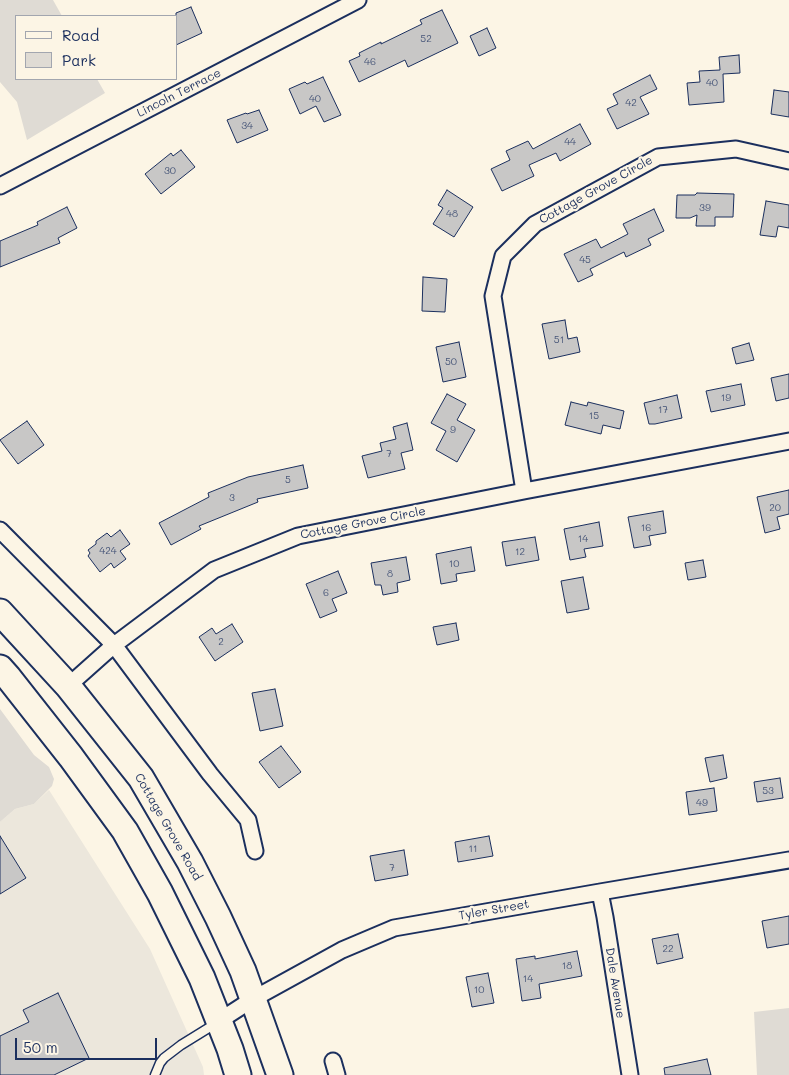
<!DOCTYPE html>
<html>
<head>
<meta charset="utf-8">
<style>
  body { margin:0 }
  #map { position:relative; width:789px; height:1075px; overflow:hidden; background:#fcf5e5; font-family:Mali,sans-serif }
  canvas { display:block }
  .legend { position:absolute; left:15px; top:15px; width:162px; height:65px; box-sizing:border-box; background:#fcf5e5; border:1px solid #a2a6af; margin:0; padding:6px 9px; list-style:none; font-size:15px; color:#1b2f5e }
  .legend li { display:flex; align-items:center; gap:10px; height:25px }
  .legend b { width:25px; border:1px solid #a2a6af }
  .scale { position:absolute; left:15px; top:1038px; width:142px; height:22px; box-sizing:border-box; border:2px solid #1b2f5e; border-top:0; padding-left:6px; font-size:15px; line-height:18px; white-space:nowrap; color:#1b2f5e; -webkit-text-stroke:4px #fcf5e5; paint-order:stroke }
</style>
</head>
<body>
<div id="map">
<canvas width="789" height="1075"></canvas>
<ul class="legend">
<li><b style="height:6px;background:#fcf5e5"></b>Road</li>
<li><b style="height:14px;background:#dfdbd4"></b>Park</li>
</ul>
<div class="scale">50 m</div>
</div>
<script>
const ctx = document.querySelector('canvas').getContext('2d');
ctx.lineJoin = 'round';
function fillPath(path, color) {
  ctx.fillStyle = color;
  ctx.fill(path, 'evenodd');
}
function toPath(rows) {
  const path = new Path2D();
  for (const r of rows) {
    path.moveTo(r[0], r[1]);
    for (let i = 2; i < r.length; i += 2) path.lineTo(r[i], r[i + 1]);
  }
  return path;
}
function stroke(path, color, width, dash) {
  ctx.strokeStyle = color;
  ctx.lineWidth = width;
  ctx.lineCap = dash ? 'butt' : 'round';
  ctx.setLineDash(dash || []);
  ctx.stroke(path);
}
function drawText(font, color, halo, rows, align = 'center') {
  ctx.font = font + ' Mali,sans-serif';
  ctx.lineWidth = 4.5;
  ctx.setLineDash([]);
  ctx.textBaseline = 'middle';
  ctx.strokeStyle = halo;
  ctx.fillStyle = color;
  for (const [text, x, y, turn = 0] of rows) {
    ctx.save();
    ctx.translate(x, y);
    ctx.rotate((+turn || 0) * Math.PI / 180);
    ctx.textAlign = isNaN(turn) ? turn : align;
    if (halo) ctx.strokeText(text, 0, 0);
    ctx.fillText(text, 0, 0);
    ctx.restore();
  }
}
fillPath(toPath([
  [49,790,150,949,203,1067,204,1075,0,1075,0,822,15,809,34,804]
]), '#ece7dc');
fillPath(toPath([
  [0,0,53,0,62,16,16,16,16,79,97,79,105,93,27,140,17,102,0,82],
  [0,709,34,755,49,767,54,779,52,786,34,804,15,809,0,822],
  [789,1008,789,1075,757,1075,754,1012]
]), '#dfdbd4');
const building = toPath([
  [191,7,202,33,176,45,176,13,191,7],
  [442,10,458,43,408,67,405,60,359,82,349,61,360,56,359,53,381,42,381,44,422,24,420,20,442,10],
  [487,28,496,48,479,56,470,36,487,28],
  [739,55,740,73,723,74,724,102,689,105,687,83,700,82,699,71,720,70,719,57,739,55],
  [650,75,657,89,640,97,649,114,617,129,607,109,618,104,613,94,650,75],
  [323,77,341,115,324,122,316,106,300,114,289,89,305,82,307,84,323,77],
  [774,90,789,92,789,117,771,114,774,90],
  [259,110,268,130,237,143,227,120,246,113,247,114,259,110],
  [580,124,591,144,560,161,556,153,529,165,534,176,502,191,491,169,510,160,506,151,528,141,533,149,580,124],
  [181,150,195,167,161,194,145,174,171,153,173,156,181,150],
  [447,190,473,207,454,237,433,224,443,208,438,205,447,190],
  [697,193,734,194,733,217,715,217,715,226,696,226,697,215,690,218,676,218,677,195,695,195,697,193],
  [766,201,789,205,789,228,778,226,776,237,760,235,766,201],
  [67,207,77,228,58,238,60,243,0,267,0,241,38,225,37,222,67,207],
  [654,209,664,231,648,239,651,245,626,257,624,252,590,269,593,275,578,282,564,254,596,239,601,248,628,234,623,224,654,209],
  [423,277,447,279,445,312,422,311,423,277],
  [565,320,568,339,577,337,580,352,549,359,542,324,565,320],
  [459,342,466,377,443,382,436,347,459,342],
  [749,343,754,360,736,364,732,348,749,343],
  [789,374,789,398,776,401,771,378,789,374],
  [741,384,745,405,711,412,706,391,741,384],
  [447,394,466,404,457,420,475,430,457,462,436,450,446,431,431,423,447,394],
  [677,395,682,418,655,424,649,424,644,403,677,395],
  [571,402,587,406,588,402,624,411,620,429,603,425,601,434,565,425,571,402],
  [27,421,44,445,18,464,0,440,27,421],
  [407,423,413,450,401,453,405,469,368,478,362,456,382,451,380,443,396,439,393,427,407,423],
  [303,465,308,488,257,499,258,502,199,526,201,529,171,545,159,523,209,497,208,493,248,477,303,465],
  [789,490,789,514,777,517,780,529,765,533,757,497,789,490],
  [663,511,666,533,649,536,651,545,634,548,628,517,663,511],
  [599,522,603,546,584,549,586,557,570,560,564,529,599,522],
  [120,530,130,544,120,551,126,559,114,568,111,563,100,572,88,556,90,553,88,550,96,544,96,541,107,533,111,537,120,530],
  [535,537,539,560,506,566,502,542,535,537],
  [471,547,475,571,456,574,457,581,441,584,436,554,471,547],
  [406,557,410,580,397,583,398,592,383,595,381,585,375,585,371,563,406,557],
  [703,560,706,577,688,580,685,563,703,560],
  [338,571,347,593,332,599,337,611,320,618,306,584,338,571],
  [583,577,589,609,567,613,561,581,583,577],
  [456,623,459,640,437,645,433,627,456,623],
  [232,624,243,642,215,661,199,637,212,628,216,634,232,624],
  [275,689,283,726,260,731,252,693,275,689],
  [281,746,301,772,279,788,259,762,281,746],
  [723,755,727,778,710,782,705,758,723,755],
  [780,778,783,798,757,802,754,782,780,778],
  [714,788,717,811,689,815,686,792,714,788],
  [0,836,26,878,0,894,0,836],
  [489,836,493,856,458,862,455,842,489,836],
  [404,850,408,875,375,881,370,856,404,850],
  [789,916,789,944,767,948,762,921,789,916],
  [678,934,683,958,657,964,652,939,678,934],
  [577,951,582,976,539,984,541,998,522,1001,516,959,535,956,535,959,577,951],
  [488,973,494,1003,472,1007,466,977,488,973],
  [58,993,89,1058,54,1075,0,1075,0,1036,29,1022,23,1010,58,993],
  [707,1059,711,1075,665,1075,664,1068,707,1059]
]);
fillPath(building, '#c8c7c6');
stroke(building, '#1b2f5e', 1);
const service = toPath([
  [155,1075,160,1063,164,1058,181,1045,215,1024]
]);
const minor = toPath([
  [789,161,736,149,658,157,535,224,503,256,493,296,524,491,789,441],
  [0,186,358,0],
  [0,530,114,645,210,774,248,820,255,851],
  [68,686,114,645,214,570,298,536,524,491],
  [600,892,605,917,630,1075],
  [219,1021,253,999,342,950,394,928,600,892,789,860],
  [333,1061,337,1075]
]);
const primary = toPath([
  [0,612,68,686,141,778,190,862,218,917,243,971,280,1075],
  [0,668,8,677,71,757,125,831,160,893,202,978,230,1049,238,1075]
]);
stroke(service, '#1b2f5e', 11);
stroke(minor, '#1b2f5e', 19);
stroke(primary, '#1b2f5e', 29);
stroke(service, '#fcf5e5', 8);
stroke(minor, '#fcf5e5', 15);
stroke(primary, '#fcf5e5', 25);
drawText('10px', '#465578', null, [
  ["52",426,39],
  ["46",370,62],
  ["40",712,83],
  ["40",315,99],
  ["42",631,103],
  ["34",247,126],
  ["44",570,142],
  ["30",170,171],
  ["39",705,208],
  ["48",452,214],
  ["45",585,260],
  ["51",559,340],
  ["50",451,362],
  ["19",726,398],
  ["17",663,410],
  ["15",594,416],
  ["9",453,430],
  ["7",389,454],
  ["5",288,480],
  ["3",232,498],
  ["20",775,508],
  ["16",646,528],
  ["14",583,539],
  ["424",108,551],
  ["12",520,552],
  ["10",454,564],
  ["8",390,574],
  ["6",326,593],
  ["2",221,642],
  ["53",768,791],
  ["49",702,803],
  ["11",473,849],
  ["7",392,868],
  ["22",668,949],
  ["18",567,966],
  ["14",528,979],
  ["10",479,990]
]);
drawText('12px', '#1b2f5e', '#fcf5e5', [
  ["Lincoln Terrace",179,93,-27],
  ["Cottage Grove Circle",596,190,-29],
  ["Cottage Grove Circle",363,523,-11],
  ["Cottage Grove Road",168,827,60],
  ["Tyler Street",494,910,-10],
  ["Dale Avenue",615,983,81]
]);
</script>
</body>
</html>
